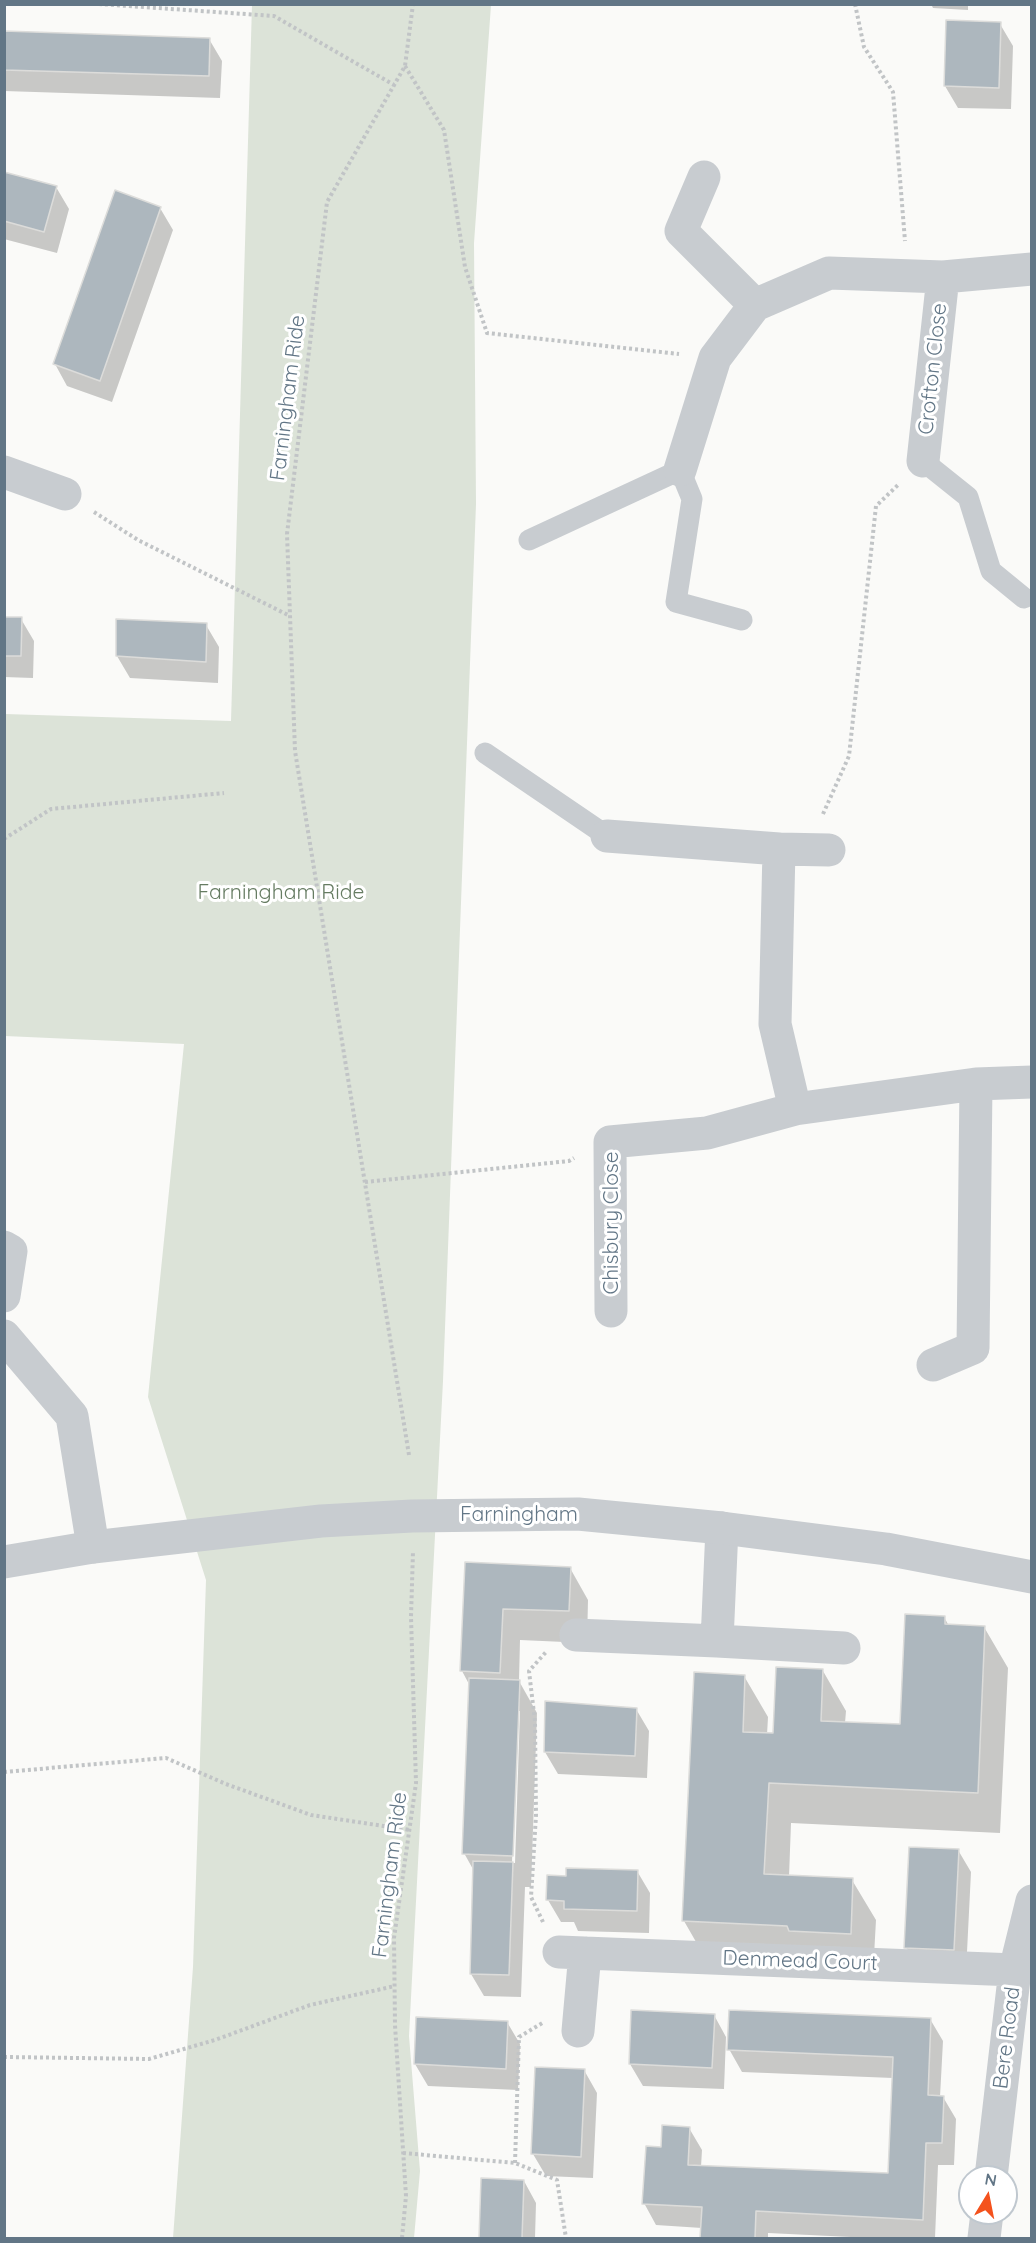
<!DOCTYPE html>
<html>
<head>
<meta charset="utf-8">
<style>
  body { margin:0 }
  #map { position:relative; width:1036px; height:2243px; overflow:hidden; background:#fafaf8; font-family:Quicksand,sans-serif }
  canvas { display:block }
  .frame { position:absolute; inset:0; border:6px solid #627686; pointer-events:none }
  .north { position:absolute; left:958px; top:2165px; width:60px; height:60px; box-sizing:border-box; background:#fff; border:2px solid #c0c8cf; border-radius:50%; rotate:10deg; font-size:16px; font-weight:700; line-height:24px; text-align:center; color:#627686 }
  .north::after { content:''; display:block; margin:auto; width:21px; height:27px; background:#f4521d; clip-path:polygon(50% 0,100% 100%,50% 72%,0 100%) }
</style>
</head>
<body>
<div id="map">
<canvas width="1036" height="2243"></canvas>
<div class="frame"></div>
<div class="north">N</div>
</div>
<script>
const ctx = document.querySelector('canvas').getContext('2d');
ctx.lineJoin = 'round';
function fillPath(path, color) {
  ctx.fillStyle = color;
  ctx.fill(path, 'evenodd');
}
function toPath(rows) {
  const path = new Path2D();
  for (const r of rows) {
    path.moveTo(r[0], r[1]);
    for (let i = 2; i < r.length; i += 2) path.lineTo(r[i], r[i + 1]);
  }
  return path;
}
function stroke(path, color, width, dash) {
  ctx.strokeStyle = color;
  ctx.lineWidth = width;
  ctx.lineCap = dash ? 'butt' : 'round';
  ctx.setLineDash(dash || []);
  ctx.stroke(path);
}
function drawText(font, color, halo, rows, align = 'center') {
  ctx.font = font + ' Quicksand,sans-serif';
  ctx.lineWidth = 6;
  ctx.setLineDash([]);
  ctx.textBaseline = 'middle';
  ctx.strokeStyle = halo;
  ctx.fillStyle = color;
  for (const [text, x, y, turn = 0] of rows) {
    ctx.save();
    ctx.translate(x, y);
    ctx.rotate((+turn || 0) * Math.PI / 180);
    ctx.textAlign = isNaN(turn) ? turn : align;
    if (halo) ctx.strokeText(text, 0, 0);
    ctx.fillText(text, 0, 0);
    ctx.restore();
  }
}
fillPath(toPath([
  [252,5,491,5,474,243,476,504,443,1381,409,2036,420,2171,414,2238,173,2238,193,1967,206,1580,148,1397,184,1044,5,1036,5,714,231,721]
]), '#dce3d8');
fillPath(toPath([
  [931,4,968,4,968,10,933,8],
  [1000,24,1013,46,1011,109,958,108,945,86],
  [4,33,209,39,222,61,220,98,4,91],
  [4,173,56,187,69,209,57,253,4,239],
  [160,208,173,230,112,402,67,386,55,364],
  [4,618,21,619,34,641,33,678,4,677],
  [206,625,219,647,218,683,130,678,117,656],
  [467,1564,570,1568,588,1600,587,1643,520,1640,519,1681,537,1713,531,1887,525,1887,521,1997,484,1996,471,1974,474,1871,464,1853,470,1686,462,1671],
  [517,1711,520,1711,515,1863,512,1863],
  [944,1617,949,1626,984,1627,1008,1668,1000,1833,791,1823,789,1877,852,1880,876,1920,873,1974,707,1961,684,1921,744,1676,768,1717,767,1735,775,1735,823,1671,846,1711,845,1723,901,1726],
  [636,1709,649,1731,647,1778,558,1774,545,1752],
  [958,1850,971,1872,966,1972,919,1969,906,1947],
  [637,1871,650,1893,649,1933,578,1931,574,1922,561,1922,548,1900,567,1877],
  [714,2015,726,2037,724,2089,643,2086,630,2064],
  [930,2019,943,2041,940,2097,943,2097,956,2119,954,2165,938,2165,935,2238,871,2238,768,2233,768,2238,702,2238,702,2228,656,2225,644,2203,663,2148,689,2128,702,2150,701,2167,890,2175,893,2078,742,2072,729,2049],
  [507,2022,520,2044,518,2090,428,2086,415,2064],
  [584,2070,597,2093,593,2178,546,2176,533,2154],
  [483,2179,524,2181,536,2203,535,2238,481,2238]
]), '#0003');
const building = toPath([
  [946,20,1001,22,999,88,944,86,946,20],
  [4,31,210,38,209,76,4,70,4,31],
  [4,172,57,186,44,232,4,221,4,172],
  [115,190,161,207,100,381,53,364,115,190],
  [4,617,22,617,21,656,4,656,4,617],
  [116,619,207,623,206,662,116,656,116,619],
  [465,1562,571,1567,569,1611,503,1609,500,1673,460,1671,465,1562],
  [905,1614,945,1616,945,1624,985,1626,978,1793,769,1783,764,1874,853,1878,851,1934,789,1931,787,1926,682,1921,694,1672,745,1675,743,1732,773,1733,776,1667,823,1669,821,1721,900,1724,905,1614],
  [469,1678,520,1680,513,1856,462,1854,469,1678],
  [545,1701,637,1708,635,1756,544,1752,545,1701],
  [909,1847,959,1849,954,1950,904,1948,909,1847],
  [473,1861,513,1862,509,1975,470,1974,473,1861],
  [566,1868,638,1870,637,1911,564,1909,564,1901,546,1900,547,1875,566,1876,566,1868],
  [631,2010,715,2014,712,2068,629,2064,631,2010],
  [729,2010,931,2018,928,2095,944,2096,942,2143,926,2143,923,2220,756,2211,755,2238,700,2238,702,2207,642,2204,646,2146,661,2147,662,2125,690,2127,688,2165,888,2173,893,2057,727,2050,729,2010],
  [416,2017,508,2021,506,2069,414,2064,416,2017],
  [535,2067,585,2069,581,2157,531,2154,535,2067],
  [481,2178,524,2180,522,2238,479,2238,481,2178]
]);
fillPath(building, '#adb7be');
stroke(building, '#dcdcda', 1.5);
stroke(toPath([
  [99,4,274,16,394,85],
  [855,4,864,47,893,92,905,241],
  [405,66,444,130,465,267,487,333,679,354],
  [94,512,138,540,290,616],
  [823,814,849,756,876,506,899,484],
  [4,839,51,809,224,793],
  [365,1182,569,1161,574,1158],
  [409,1455,295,751,287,534,327,202,405,66,413,4],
  [4,1772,166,1758,226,1784,311,1815,410,1830],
  [543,1922,531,1897,536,1815,535,1722,529,1671,546,1652],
  [4,2057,149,2059,215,2040,310,2005,395,1986],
  [403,2153,515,2163,557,2180,566,2238],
  [515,2163,519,2037,544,2022],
  [402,2238,406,2196,395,2025,394,1938,416,1783,411,1617,413,1551]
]), '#c1c4c6', 4, [3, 3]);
stroke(toPath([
  [923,461,968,497,991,571,1024,598],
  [529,540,680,470,692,499,676,602,742,620],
  [485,753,607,836]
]), '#c8ccd0', 21);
stroke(toPath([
  [704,177,681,231,755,305],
  [923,461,943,277],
  [680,470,715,358,755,305,829,273,943,277,1032,269],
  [4,472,65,494],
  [607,836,779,849,775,1024,795,1109],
  [779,849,829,850],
  [4,1247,11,1251,4,1296],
  [611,1311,610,1142,707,1133,795,1109,976,1084,1032,1082],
  [4,1336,72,1416,93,1547],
  [933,1365,973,1348,976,1084],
  [722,1528,717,1641,844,1648],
  [576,1635,717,1641],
  [559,1952,1015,1970],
  [578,2031,585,1953],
  [991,2177,1015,1970,1032,1901],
  [984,2238,987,2213]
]), '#c8ccd0', 33);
stroke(toPath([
  [4,1562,93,1547,321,1521,412,1516,578,1514,722,1528,886,1549,1032,1577]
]), '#c8ccd0', 33);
drawText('21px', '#627686', '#fff', [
  ["Crofton Close",933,369,-84],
  ["Farningham Ride",288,398,-83],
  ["Chisbury Close",612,1223,-90],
  ["Farningham",519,1515],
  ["Farningham Ride",390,1875,-83],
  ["Denmead Court",800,1961,2],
  ["Bere Road",1007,2038,-83]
]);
drawText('21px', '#667c62', '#fff', [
  ["Farningham Ride",281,893]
]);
</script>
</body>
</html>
